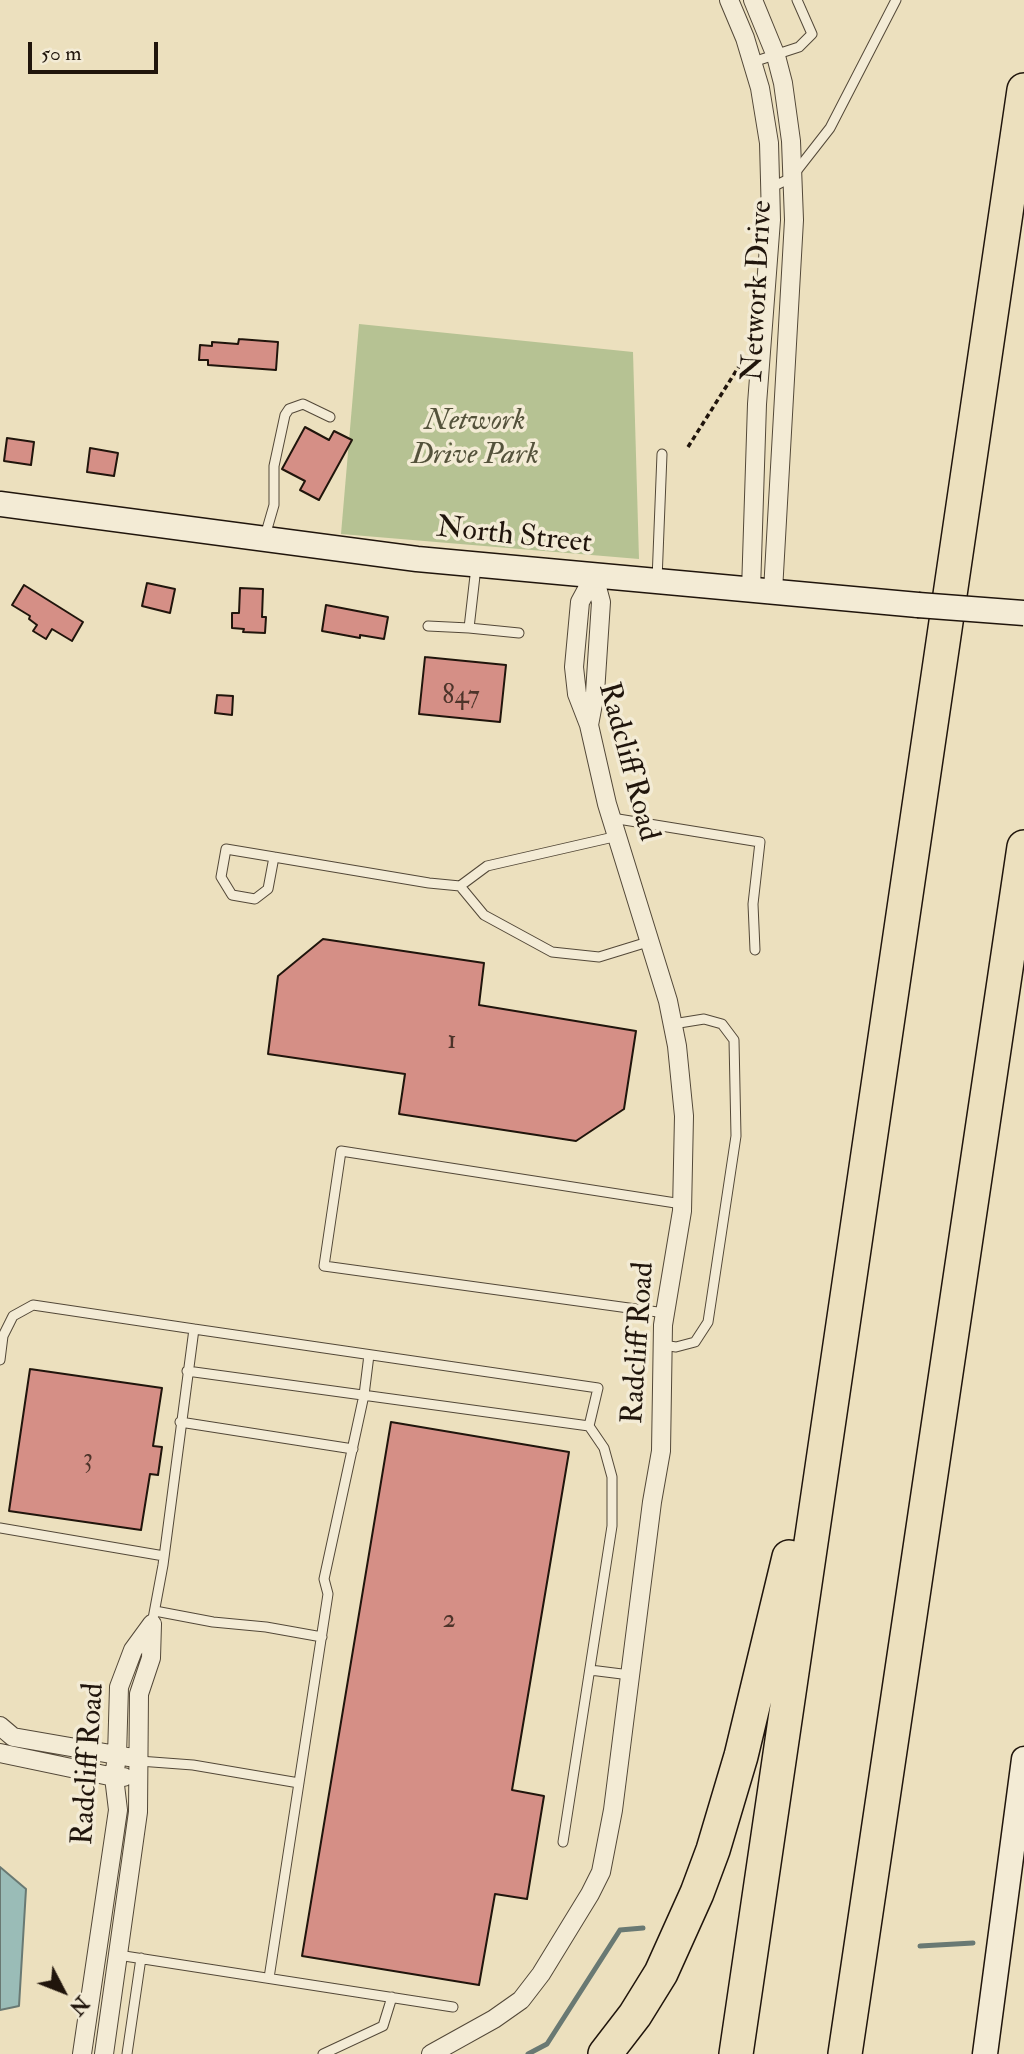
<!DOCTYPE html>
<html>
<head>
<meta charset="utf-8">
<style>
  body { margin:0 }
  #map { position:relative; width:1024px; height:2054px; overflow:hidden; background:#ece0be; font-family:"IM FELL Double Pica",serif }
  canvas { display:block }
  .north { position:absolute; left:28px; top:1956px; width:70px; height:70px; -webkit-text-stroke:5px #f3ebd5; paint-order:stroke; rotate:132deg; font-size:19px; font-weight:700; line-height:28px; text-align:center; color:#20150c }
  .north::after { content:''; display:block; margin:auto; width:24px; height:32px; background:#20150c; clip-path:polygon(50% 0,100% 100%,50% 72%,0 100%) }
  .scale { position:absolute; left:28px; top:42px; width:130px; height:32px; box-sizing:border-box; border:4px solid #20150c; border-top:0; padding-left:9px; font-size:21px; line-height:24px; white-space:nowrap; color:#20150c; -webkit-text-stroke:5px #f3ebd5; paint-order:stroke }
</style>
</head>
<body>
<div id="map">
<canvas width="1024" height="2054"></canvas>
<div class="north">N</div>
<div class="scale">50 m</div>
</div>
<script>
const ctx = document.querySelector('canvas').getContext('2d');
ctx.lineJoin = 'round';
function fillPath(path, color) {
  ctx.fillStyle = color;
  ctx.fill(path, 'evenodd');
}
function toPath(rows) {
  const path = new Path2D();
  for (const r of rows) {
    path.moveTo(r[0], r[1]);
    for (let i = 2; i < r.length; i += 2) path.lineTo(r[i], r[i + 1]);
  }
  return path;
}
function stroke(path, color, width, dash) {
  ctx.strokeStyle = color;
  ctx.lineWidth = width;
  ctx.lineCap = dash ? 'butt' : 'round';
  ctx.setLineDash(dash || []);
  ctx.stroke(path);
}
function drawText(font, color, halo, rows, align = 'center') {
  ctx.font = font + ' "IM FELL Double Pica",serif';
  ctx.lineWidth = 7;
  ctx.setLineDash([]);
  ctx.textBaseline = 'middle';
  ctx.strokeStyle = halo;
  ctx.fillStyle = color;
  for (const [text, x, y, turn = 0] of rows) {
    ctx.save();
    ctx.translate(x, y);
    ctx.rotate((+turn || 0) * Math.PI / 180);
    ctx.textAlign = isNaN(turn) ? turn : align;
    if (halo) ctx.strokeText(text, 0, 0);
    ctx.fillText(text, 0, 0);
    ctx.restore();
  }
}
fillPath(toPath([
  [359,324,633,352,639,559,341,534]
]), '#b6c293');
const water = toPath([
  [0,1867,26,1889,19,2006,0,2010,0,1867]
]);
fillPath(water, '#9abcb7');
stroke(water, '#697973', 2);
stroke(toPath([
  [920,1946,973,1943],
  [528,2054,547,2044,620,1930,643,1928]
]), '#697973', 5);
const building = toPath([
  [239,339,278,342,276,370,208,365,208,360,199,360,200,345,212,346,212,342,238,344,239,339],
  [305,427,329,440,334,431,352,440,319,500,300,490,305,481,282,469,305,427],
  [7,438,34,442,31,465,4,461,7,438],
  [90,448,118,453,114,476,87,472,90,448],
  [147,583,175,589,170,613,142,606,147,583],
  [24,585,83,622,72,641,52,629,46,639,33,631,37,625,29,619,30,616,12,605,24,585],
  [240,588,263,589,262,617,266,617,265,633,243,632,244,629,232,628,232,613,239,613,240,588],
  [326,605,388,617,384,639,360,635,360,638,322,631,326,605],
  [425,657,506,665,500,722,419,714,425,657],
  [217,695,233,696,232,715,215,713,217,695],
  [323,939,484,963,479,1005,636,1031,624,1109,576,1141,399,1114,405,1074,268,1054,278,976,323,939],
  [30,1369,162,1388,153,1446,162,1447,158,1475,150,1474,141,1530,9,1511,30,1369],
  [391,1422,569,1452,512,1790,544,1796,527,1899,495,1894,479,1985,302,1956,391,1422]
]);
fillPath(building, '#d58f86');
stroke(building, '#20150c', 2);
const lane = toPath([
  [753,62,799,47,812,34,797,0],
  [770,188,791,178,830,128,896,0],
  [265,536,274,505,274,466,285,415,289,409,303,404,330,417],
  [476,567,469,628,519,633],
  [657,580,662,454],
  [428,626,469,628],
  [612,818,760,842,753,904,755,950],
  [274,857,268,889,255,899,232,895,221,877,226,849,274,857,429,883,460,886,484,915,552,952,599,957,651,941],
  [460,886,487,866,618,836],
  [665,1313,324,1266,341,1151,682,1204],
  [194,1329,598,1388,589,1426,604,1448,612,1477,612,1526,563,1842],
  [663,1345,676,1347,695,1342,708,1322,736,1136,734,1040,722,1024,704,1019,673,1024],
  [0,1360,3,1336,13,1316,33,1305,194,1329,163,1565,152,1624],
  [187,1371,589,1426],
  [180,1422,353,1449],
  [0,1528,164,1556],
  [155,1611,213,1622,266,1627,322,1637],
  [590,1670,630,1675],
  [139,1761,193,1765,299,1783],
  [118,1955,453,2007],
  [269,1978,328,1594,324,1579,364,1395,369,1355],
  [127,2054,141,1958],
  [323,2054,383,2026,392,1997]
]);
const street = toPath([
  [729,0,745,38,760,88,769,143,770,180,771,220,757,404,751,590],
  [753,0,776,56,783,83,791,141,794,220,773,591],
  [589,725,595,693,601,602,594,576],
  [0,1726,13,1737,128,1757],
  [0,1753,114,1777,124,1777],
  [82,2054,118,1810,114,1777,117,1756,119,1687,133,1650,152,1624],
  [104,2054,138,1812,139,1694,151,1658,152,1624],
  [431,2054,494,2019,521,2000,541,1974,590,1894,601,1872,613,1810,652,1502,661,1451,663,1325,682,1211,684,1116,677,1046,668,1001,607,804,589,725,577,694,574,667,580,602,594,576]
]);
const secondary = toPath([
  [0,504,417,559,918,605],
  [985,2054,1024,1759]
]);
const highway = toPath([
  [605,2054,635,2015,661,1973,697,1893,713,1850,741,1756,789,1557],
  [736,2054,1024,90],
  [845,2054,1024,847]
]);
stroke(lane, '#534838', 11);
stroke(street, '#534838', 20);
stroke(secondary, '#20150c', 27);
stroke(highway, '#20150c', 36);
stroke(toPath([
  [688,447,743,360]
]), '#20150c', 3.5, [5, 3.5]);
stroke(lane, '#f3ebd5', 9);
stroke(street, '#f3ebd5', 18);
stroke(secondary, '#f3ebd5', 24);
stroke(highway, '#ece0be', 33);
const secondaryBridge = toPath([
  [918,605,1024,613]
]);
stroke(secondaryBridge, '#20150c', 27, []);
stroke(secondaryBridge, '#f3ebd5', 24);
drawText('26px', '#4d342a', null, [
  ["847",461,697],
  ["1",452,1042],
  ["3",88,1460],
  ["2",449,1621]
]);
drawText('30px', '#20150c', '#f3ebd5', [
  ["Network Drive",759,291,-87],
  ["North Street",514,537,6],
  ["Radcliff Road",627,762,75],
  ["Radcliff Road",640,1343,-86],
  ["Radcliff Road",90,1764,-86]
]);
drawText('italic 30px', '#54523b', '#f3ebd5', [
  ["Network",475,423],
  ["Drive Park",475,457]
]);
</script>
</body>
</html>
